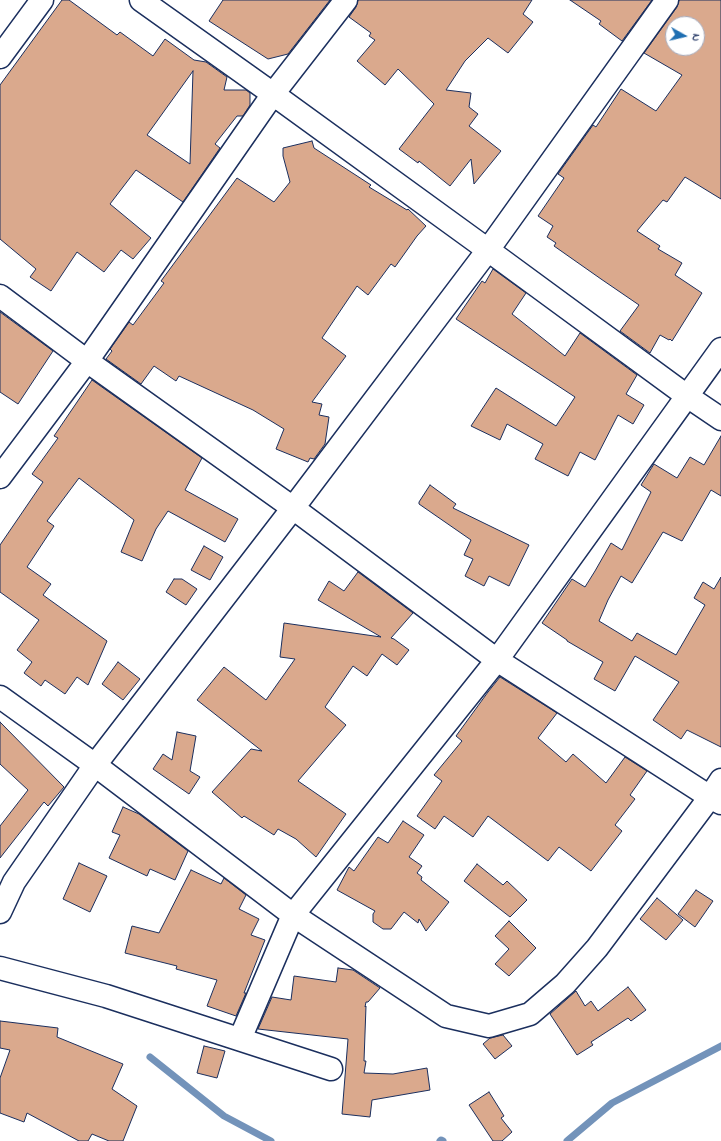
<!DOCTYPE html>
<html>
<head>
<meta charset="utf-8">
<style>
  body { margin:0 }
  #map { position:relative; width:721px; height:1141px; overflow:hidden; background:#fff; font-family:"Indie Flower",sans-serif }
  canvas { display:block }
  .north { position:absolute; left:665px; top:16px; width:40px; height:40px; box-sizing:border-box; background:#fff; border:1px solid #a4acbf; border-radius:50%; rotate:98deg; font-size:11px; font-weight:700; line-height:16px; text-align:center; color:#1b2f5e }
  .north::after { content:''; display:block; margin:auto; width:14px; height:18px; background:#1f6fb2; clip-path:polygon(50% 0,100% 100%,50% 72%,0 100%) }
</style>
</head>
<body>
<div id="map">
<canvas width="721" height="1141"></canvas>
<div class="north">N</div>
</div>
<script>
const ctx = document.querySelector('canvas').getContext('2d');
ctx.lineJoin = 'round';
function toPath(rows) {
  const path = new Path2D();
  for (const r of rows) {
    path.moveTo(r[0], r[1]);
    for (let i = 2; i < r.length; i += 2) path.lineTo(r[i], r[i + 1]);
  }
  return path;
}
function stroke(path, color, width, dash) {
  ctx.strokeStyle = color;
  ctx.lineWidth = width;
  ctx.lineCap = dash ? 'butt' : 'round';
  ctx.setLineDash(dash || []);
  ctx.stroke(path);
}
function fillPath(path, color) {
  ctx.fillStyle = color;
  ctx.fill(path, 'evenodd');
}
stroke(toPath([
  [150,1057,224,1116,271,1141],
  [440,1141,441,1140,443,1141],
  [567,1141,612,1103,721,1046]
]), '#7393ba', 7);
const building = toPath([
  [62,0,69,0,117,35,120,32,153,56,165,39,194,60,206,62,227,77,224,90,246,90,250,93,250,105,243,116,237,116,215,144,220,148,183,202,136,170,110,204,151,238,133,259,121,250,104,272,77,252,51,291,30,277,36,269,0,239,0,85,62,0],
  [193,71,190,164,147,135,193,71],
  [223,0,330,0,288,54,268,59,209,21,223,0],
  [358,0,532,0,523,14,533,22,508,53,488,38,465,61,446,90,471,93,469,107,478,114,469,126,501,151,474,184,471,159,450,186,419,161,418,163,399,149,434,104,398,69,385,85,357,61,375,40,369,36,371,33,349,17,356,7,358,0],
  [570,0,652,0,622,41,599,24,601,21,570,0],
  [679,0,721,0,721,199,685,177,667,202,663,200,637,231,660,246,658,249,682,263,675,275,702,293,672,341,670,339,669,340,660,335,650,353,620,331,639,305,601,279,554,246,556,243,547,237,553,226,538,216,564,178,558,174,593,125,596,127,621,89,656,111,682,75,644,53,677,7,679,0],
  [673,24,697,24,697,48,673,48,673,24],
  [312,141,314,148,371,185,369,187,407,210,408,209,426,226,417,236,395,267,391,264,368,295,357,286,322,338,346,356,312,402,322,404,319,415,329,417,325,444,314,459,310,458,308,462,276,449,284,429,253,410,179,376,176,381,154,366,141,384,106,359,112,351,110,349,129,322,133,325,164,283,161,281,237,178,274,202,290,182,283,156,283,148,312,141],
  [493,269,526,293,512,314,565,356,580,333,637,375,626,394,644,405,633,424,618,415,595,460,580,452,568,476,535,459,543,444,507,424,500,440,471,426,496,388,556,426,575,397,456,319,482,281,485,283,493,269],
  [0,312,53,351,18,404,0,392,0,312],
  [92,380,202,458,185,490,238,519,225,542,168,511,156,529,142,561,121,552,134,520,79,478,47,521,54,526,27,567,51,584,43,595,107,641,88,685,77,677,65,694,45,680,41,686,24,673,32,662,17,650,39,620,0,592,0,545,43,482,32,474,58,438,54,436,92,380],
  [721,436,721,496,711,490,682,541,663,532,632,583,621,576,608,600,599,621,632,641,637,633,676,655,705,605,694,598,703,582,714,589,721,577,721,747,687,730,681,739,653,720,679,682,635,656,615,691,594,679,603,662,567,641,567,640,542,623,572,579,585,587,595,571,611,543,622,550,651,492,641,485,654,464,677,478,690,457,704,465,721,436],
  [430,485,456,504,453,508,529,545,509,586,489,576,484,586,465,576,473,559,464,555,471,540,419,504,419,502,430,485],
  [204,546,223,557,210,580,191,570,204,546],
  [358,572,413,613,391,638,394,639,409,650,397,665,382,654,367,676,353,666,325,707,346,725,298,781,346,814,316,857,296,839,278,829,274,835,244,816,242,818,212,792,251,749,262,751,197,700,224,667,266,700,295,659,280,657,284,623,381,637,318,600,329,581,344,591,358,572],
  [174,579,182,579,197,589,186,605,166,592,174,579],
  [118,662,140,679,123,700,102,684,118,662],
  [500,677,557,713,538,738,566,762,573,754,606,783,625,757,647,771,630,795,635,799,615,825,622,831,591,871,559,847,548,861,488,816,473,837,444,816,435,829,417,816,442,781,434,775,462,741,456,736,488,692,500,677],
  [0,722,64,787,48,806,44,802,0,858,0,826,28,790,0,764,0,722],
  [177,732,196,736,190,771,200,777,189,794,153,769,163,754,172,760,177,732],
  [123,807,139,814,188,851,175,880,150,869,147,876,109,858,120,835,112,832,123,807],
  [403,821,424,835,409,857,422,866,417,873,422,877,421,880,449,902,426,931,419,919,418,923,404,912,391,929,383,929,373,922,373,914,375,911,337,890,349,867,354,871,378,837,388,843,403,821],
  [79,863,107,876,90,912,63,899,79,863],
  [477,864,503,885,507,881,527,900,510,917,464,881,477,864],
  [191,870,221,884,224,878,246,895,239,909,259,919,251,935,265,940,244,993,246,993,236,1016,207,1006,217,980,176,969,177,966,125,953,132,926,159,933,191,870],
  [696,890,713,901,695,927,678,914,696,890],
  [657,898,683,920,666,940,640,919,657,898],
  [509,921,536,948,509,976,495,964,509,949,495,936,509,921],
  [338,968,353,970,380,988,368,1002,366,1002,365,1007,366,1006,364,1061,366,1061,364,1073,393,1074,427,1068,430,1090,372,1100,370,1117,342,1114,348,1039,258,1029,272,997,291,1000,294,976,336,982,338,968],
  [628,987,646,1010,631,1021,628,1018,591,1042,593,1045,577,1055,550,1014,576,991,585,1006,591,1001,598,1011,628,987],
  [0,1021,58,1028,57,1037,123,1064,112,1089,137,1106,123,1141,109,1141,92,1134,88,1141,79,1141,27,1113,24,1122,0,1113,0,1078,10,1050,0,1048,0,1021],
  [503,1035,512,1046,495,1059,483,1044,490,1038,503,1035],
  [204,1046,225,1051,217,1078,197,1073,204,1046],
  [489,1092,504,1116,501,1118,512,1132,502,1141,493,1141,469,1105,489,1092]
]);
fillPath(building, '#daa98d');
stroke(building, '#1b2f5e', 1);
const minor = toPath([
  [141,0,273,94,488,250,687,396,721,419],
  [0,57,42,0],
  [0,296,87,361,293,508,497,660,710,797,721,803],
  [0,477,87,361,273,94,346,0],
  [0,697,95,765,293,915,446,1016,489,1026,530,1014,565,984,597,948,710,797,721,780],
  [0,912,14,882,95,765,293,508,488,250,667,0],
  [0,968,106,996,331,1069],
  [240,1039,293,915,497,660,721,349]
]);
stroke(minor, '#1b2f5e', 25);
stroke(minor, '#fff', 22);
</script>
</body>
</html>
